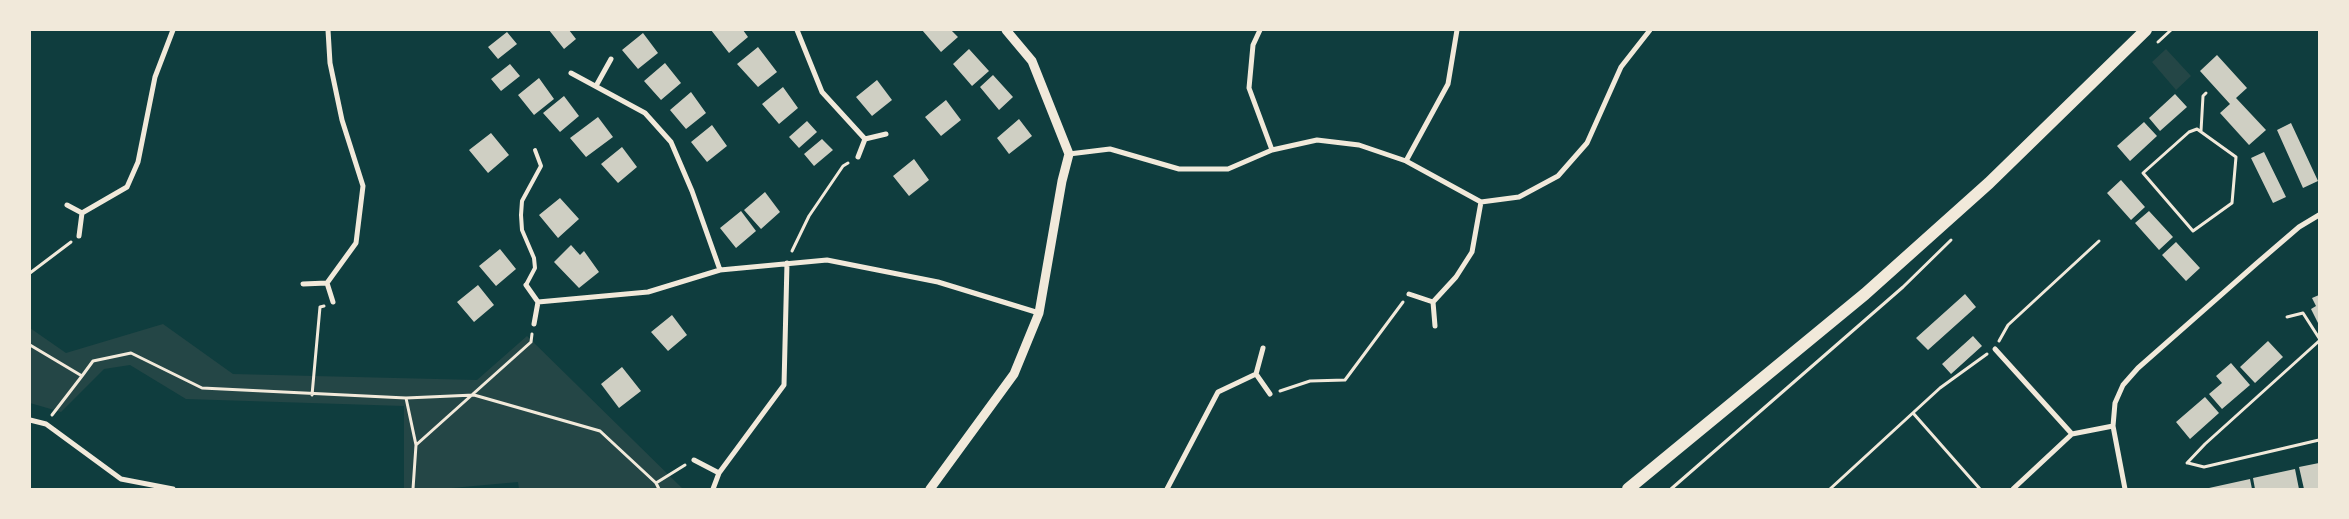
<!DOCTYPE html>
<html>
<head>
<meta charset="utf-8">
<style>
  body { margin:0 }
  #map { position:relative; width:2349px; height:519px; overflow:hidden; background:#0f3d3e; font-family:"Varela Round",sans-serif }
  canvas { display:block }
  .frame { position:absolute; inset:0; border:31px solid #f1e9da; pointer-events:none }
</style>
</head>
<body>
<div id="map">
<canvas width="2349" height="519"></canvas>
<div class="frame"></div>
</div>
<script>
const ctx = document.querySelector('canvas').getContext('2d');
ctx.lineJoin = 'round';
function fillPath(path, color) {
  ctx.fillStyle = color;
  ctx.fill(path, 'evenodd');
}
function toPath(rows) {
  const path = new Path2D();
  for (const r of rows) {
    path.moveTo(r[0], r[1]);
    for (let i = 2; i < r.length; i += 2) path.lineTo(r[i], r[i + 1]);
  }
  return path;
}
function stroke(path, color, width, dash) {
  ctx.strokeStyle = color;
  ctx.lineWidth = width;
  ctx.lineCap = dash ? 'butt' : 'round';
  ctx.setLineDash(dash || []);
  ctx.stroke(path);
}
fillPath(toPath([
  [2166,49,2191,76,2176,90,2152,62],
  [163,324,233,374,477,380,527,336,683,489,519,489,518,482,441,489,404,489,404,406,186,399,130,365,104,369,61,412,30,403,30,328,66,353]
]), '#244646');
fillPath(toPath([
  [549,30,569,30,576,39,564,49],
  [711,30,743,30,748,37,729,53],
  [922,30,951,30,958,37,941,52],
  [507,32,517,44,498,59,488,47],
  [643,33,658,53,638,69,622,50],
  [758,47,777,72,758,87,737,64],
  [969,49,989,71,972,86,953,64],
  [2217,55,2247,88,2236,98,2266,130,2249,145,2220,113,2230,104,2200,71],
  [665,63,681,83,661,100,644,81],
  [510,64,520,76,501,91,491,79],
  [993,75,1013,97,999,110,980,87],
  [539,78,554,99,534,115,518,95],
  [877,80,892,100,872,116,856,97],
  [783,87,798,108,779,124,762,104],
  [691,92,706,113,686,129,670,110],
  [2175,94,2187,107,2160,131,2149,118],
  [564,96,579,116,560,132,543,113],
  [946,100,961,120,941,136,925,117],
  [598,117,613,137,586,157,570,138],
  [1019,119,1032,136,1009,154,997,138],
  [807,121,817,132,799,148,789,137],
  [2144,122,2157,136,2130,161,2117,146],
  [2291,123,2318,181,2303,188,2277,130],
  [712,125,727,146,707,162,691,142],
  [491,133,509,155,488,173,469,150],
  [822,139,833,150,814,166,804,154],
  [622,147,637,167,618,183,601,164],
  [2264,152,2286,197,2273,203,2251,158],
  [914,159,929,180,909,196,893,176],
  [2121,180,2145,207,2131,220,2107,193],
  [765,192,780,212,761,229,744,210],
  [560,198,579,219,558,238,539,215],
  [741,211,756,231,736,248,720,228],
  [2149,211,2173,237,2159,250,2135,223],
  [2176,242,2200,268,2186,281,2162,255],
  [571,245,580,255,584,251,599,272,579,288,554,262],
  [500,249,516,269,496,286,479,266],
  [478,285,494,305,474,322,457,302],
  [1965,294,1976,307,1928,350,1916,338],
  [2319,295,2319,325,2311,309,2316,306,2312,298],
  [672,315,687,335,668,351,651,332],
  [1973,336,1982,346,1951,374,1942,364],
  [2268,341,2283,357,2255,383,2240,367],
  [2231,363,2250,385,2222,409,2209,394,2222,383,2216,376],
  [622,367,641,391,619,408,601,384],
  [2205,397,2219,413,2190,439,2176,422],
  [2319,463,2319,489,2304,489,2299,467],
  [2295,469,2299,489,2255,489,2253,478],
  [2250,479,2252,489,2209,489,2209,488]
]), '#cfcfc3');
stroke(toPath([
  [2158,42,2171,30],
  [2197,129,2236,157,2232,203,2193,231,2143,173,2189,132,2197,129],
  [2201,131,2203,96,2206,93],
  [792,251,809,216,843,166,848,163],
  [30,273,71,242],
  [2287,317,2303,313,2319,338],
  [1999,341,2008,325,2099,241],
  [30,345,82,376,93,361,131,353,202,388,406,398,474,395,600,431,656,483,659,489],
  [1280,391,1310,381,1345,380,1403,302],
  [312,395,320,307,324,306],
  [406,398,416,445],
  [1913,413,1980,489],
  [52,415,82,376],
  [2187,463,2205,444,2319,341],
  [2188,463,2204,467,2319,440],
  [656,483,685,465],
  [413,489,416,445,531,342,532,334],
  [1671,489,1903,287,1951,240],
  [1830,489,1940,388,1987,354]
]), '#f1e9da', 3);
stroke(toPath([
  [526,285,535,268,534,258,522,230,521,215,522,201,541,166,535,150]
]), '#f1e9da', 4);
stroke(toPath([
  [328,30,330,63,342,120,363,186,356,243,327,283,333,302],
  [797,30,822,92,865,139,886,134],
  [1260,30,1253,45,1249,88,1272,150],
  [571,73,645,113,671,142,692,191,720,270],
  [596,86,611,59],
  [1069,154,1110,149,1179,169,1228,169,1272,150,1317,140,1359,145,1406,161,1481,202,1519,197,1558,176,1587,143,1621,67,1650,30],
  [858,157,865,139],
  [1406,161,1448,84,1457,30],
  [67,205,82,213],
  [79,236,82,213,127,187,138,162,155,77,173,30],
  [303,284,327,283],
  [526,285,538,302],
  [1409,294,1433,302,1456,277,1472,252,1481,202],
  [1433,302,1435,326],
  [534,324,538,302,648,292,720,270,827,260,938,282,1039,313],
  [1995,349,2072,434],
  [1256,374,1263,348],
  [30,420,46,424,121,479,173,489],
  [694,460,719,473],
  [713,489,719,473,784,385,787,263],
  [1167,489,1218,392,1256,374,1270,394],
  [2013,489,2072,434,2113,426],
  [2125,489,2113,426,2115,403,2123,385,2138,368,2256,264,2299,227,2319,215]
]), '#f1e9da', 5);
stroke(toPath([
  [930,489,1014,374,1039,313,1062,181,1069,154,1032,61,1006,30]
]), '#f1e9da', 9);
stroke(toPath([
  [1628,489,1865,294,1989,183,2146,30]
]), '#f1e9da', 12);
</script>
</body>
</html>
